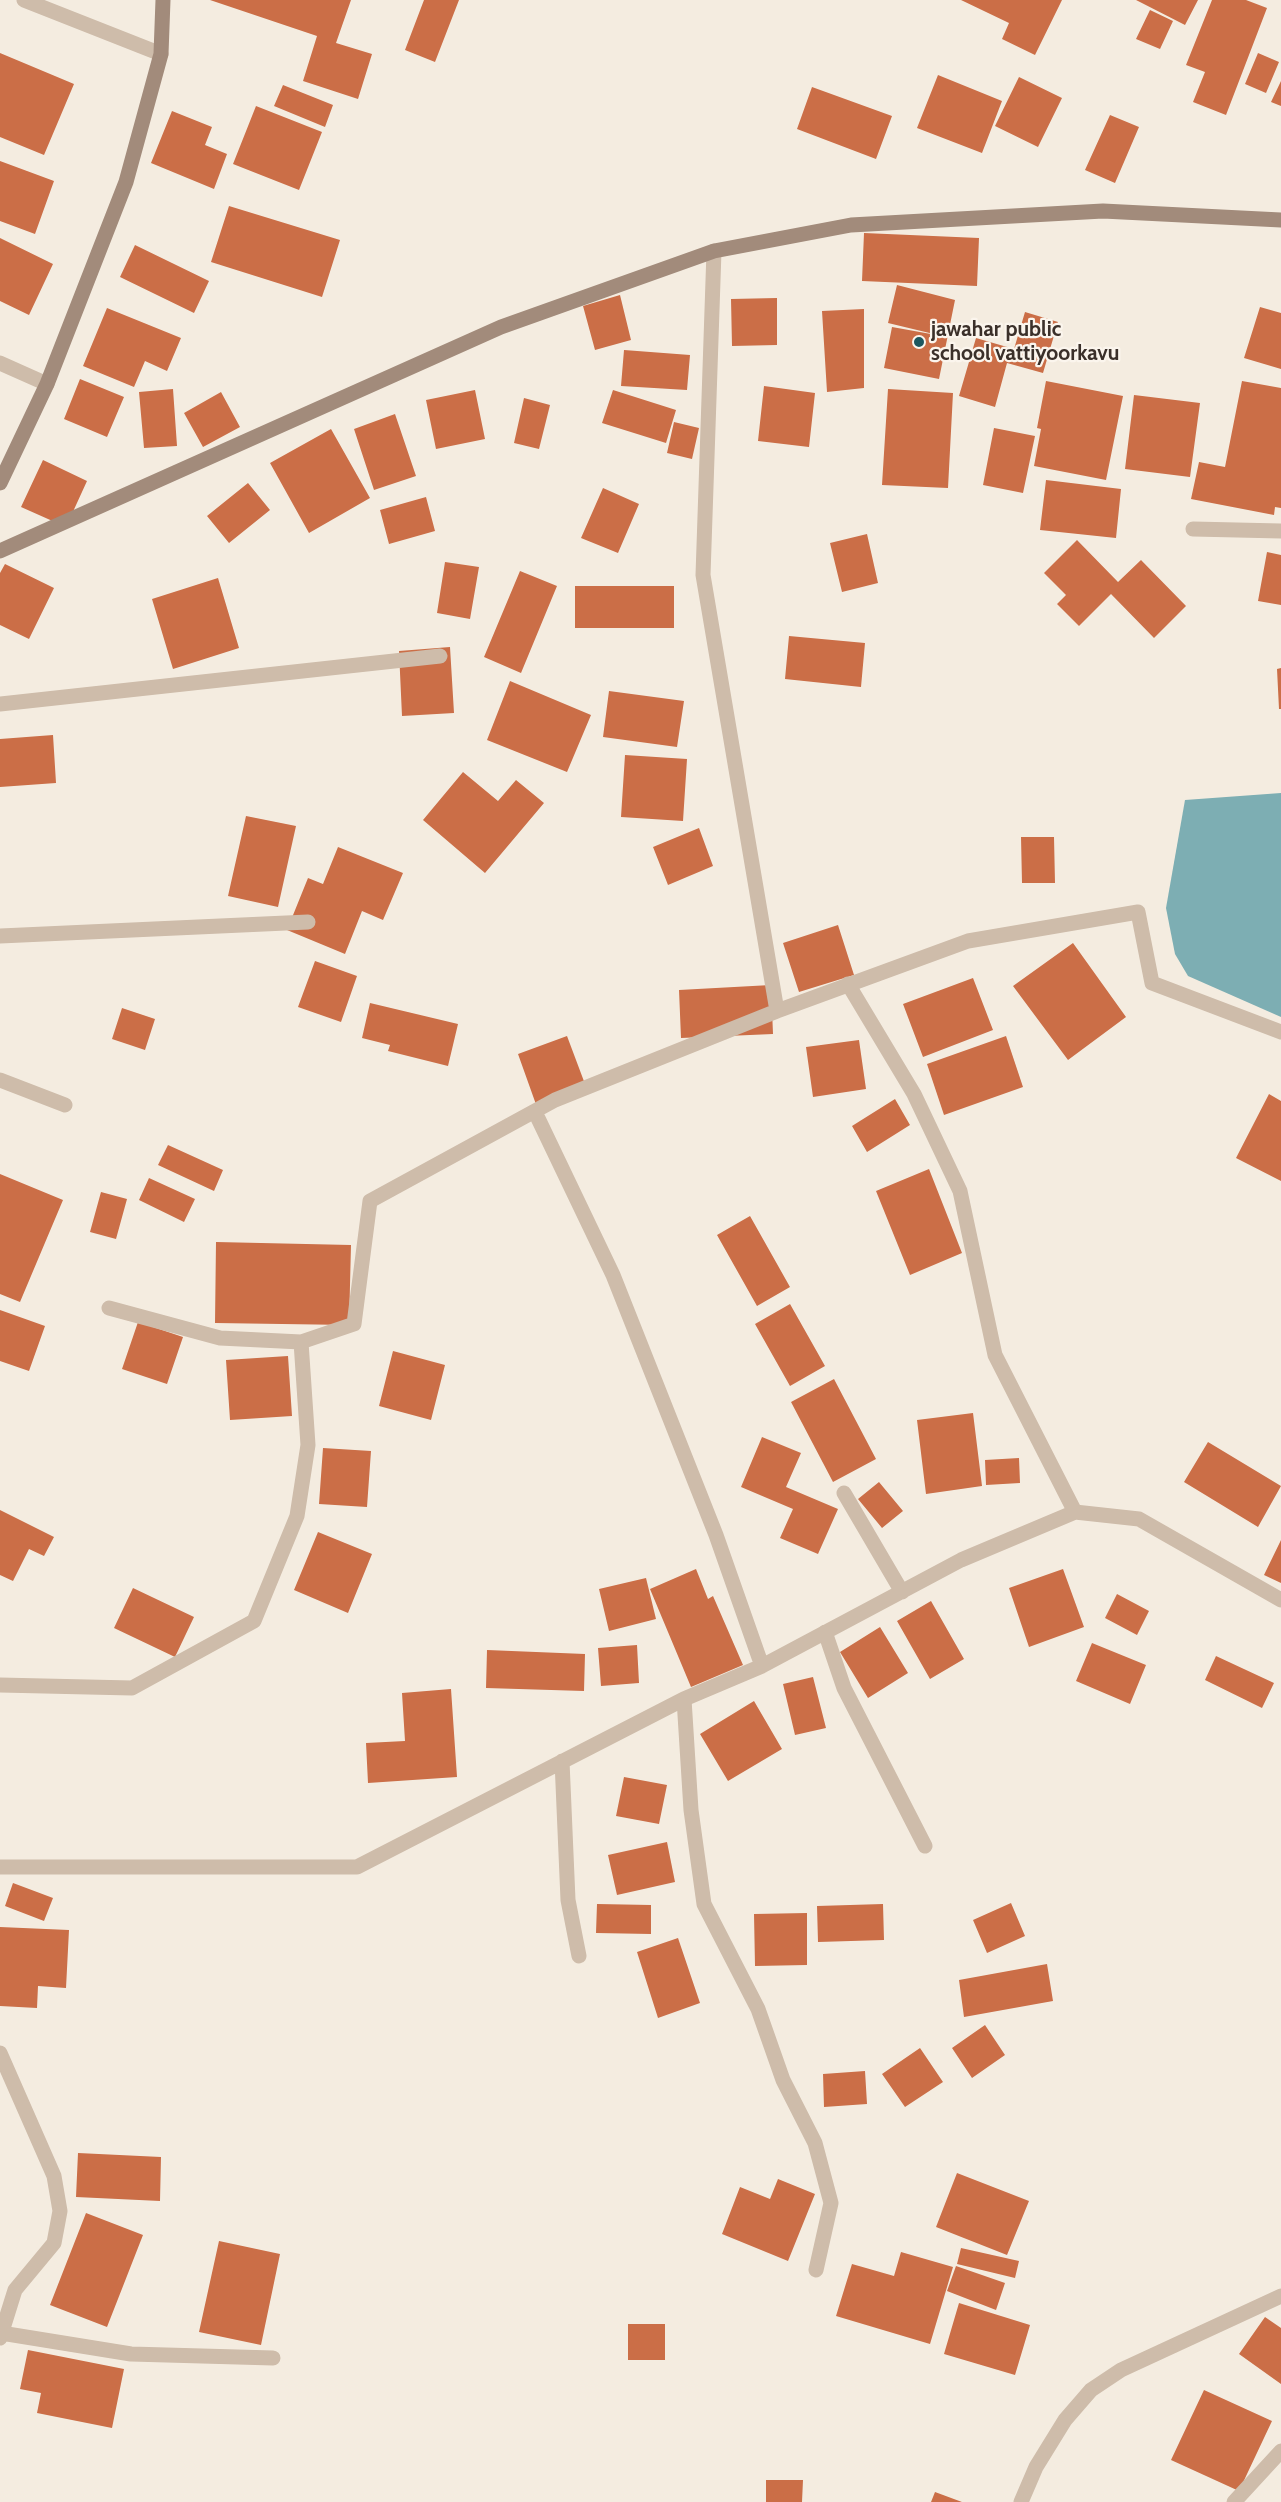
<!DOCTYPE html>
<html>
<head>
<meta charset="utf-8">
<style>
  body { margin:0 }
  canvas { display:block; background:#f4ece0 }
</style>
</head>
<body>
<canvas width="1281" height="2502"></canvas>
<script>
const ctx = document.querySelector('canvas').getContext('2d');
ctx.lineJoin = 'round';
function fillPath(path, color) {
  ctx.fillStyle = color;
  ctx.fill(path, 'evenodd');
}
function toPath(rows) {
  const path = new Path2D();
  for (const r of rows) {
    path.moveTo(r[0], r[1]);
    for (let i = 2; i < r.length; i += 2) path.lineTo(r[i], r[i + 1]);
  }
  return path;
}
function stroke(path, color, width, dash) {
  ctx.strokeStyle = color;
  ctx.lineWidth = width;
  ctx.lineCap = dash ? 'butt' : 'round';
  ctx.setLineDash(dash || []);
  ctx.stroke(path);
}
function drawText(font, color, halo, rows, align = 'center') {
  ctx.font = font + ' Cabin,sans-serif';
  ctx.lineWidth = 4.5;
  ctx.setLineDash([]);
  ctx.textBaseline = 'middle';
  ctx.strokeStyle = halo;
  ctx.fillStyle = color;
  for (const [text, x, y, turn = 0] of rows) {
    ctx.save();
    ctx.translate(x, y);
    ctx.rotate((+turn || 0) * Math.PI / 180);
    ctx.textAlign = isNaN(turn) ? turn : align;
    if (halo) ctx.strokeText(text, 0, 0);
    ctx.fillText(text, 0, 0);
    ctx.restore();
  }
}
fillPath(toPath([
  [1281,793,1281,1017,1188,976,1175,954,1166,908,1185,800]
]), '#7daeb3');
fillPath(toPath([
  [210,0,351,0,336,43,372,54,358,99,303,81,317,36],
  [424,0,459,0,435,62,405,50],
  [961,0,1062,0,1035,55,1002,39,1009,23],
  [1136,0,1198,0,1185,25],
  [1212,0,1246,0,1267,8,1226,115,1193,102,1205,72,1186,65],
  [1150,10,1173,21,1160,49,1136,39],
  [0,53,74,84,44,155,0,137],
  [1258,53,1279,62,1266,93,1245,84],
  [938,75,1002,101,982,153,917,128],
  [1019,77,1062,98,1038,147,995,126],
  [1281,81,1281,106,1271,102],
  [283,85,333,105,325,127,274,106],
  [812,87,892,116,876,159,797,129],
  [256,106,322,132,299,190,233,164],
  [172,111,212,127,205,145,227,154,214,189,151,163],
  [1110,115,1139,127,1115,183,1085,170],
  [0,161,54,181,35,234,0,221],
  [229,206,340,240,322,297,211,262],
  [864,233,979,238,977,286,862,281],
  [0,238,53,264,29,315,0,301],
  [135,245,209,281,194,313,120,277],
  [897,285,955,300,939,379,884,368,892,327,942,336,888,323],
  [620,295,631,340,595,350,583,306],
  [777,298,777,345,732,346,731,299],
  [1260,307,1281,313,1281,369,1244,358],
  [107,308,181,338,167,371,145,361,134,387,83,366],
  [864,309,864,388,827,392,822,311],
  [1025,312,1058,322,1043,373,1007,363,995,407,959,396,976,338,1014,349],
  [624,350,690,355,687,390,621,386],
  [80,379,124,397,107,437,64,419],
  [1046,381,1123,396,1106,480,1034,466,1041,429,1037,428],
  [1242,381,1281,388,1281,508,1275,507,1274,515,1191,499,1199,462,1225,467],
  [764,386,815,393,809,447,758,441],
  [173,389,177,446,144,448,139,392],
  [888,389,953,393,948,488,882,485],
  [475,390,485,439,436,449,426,400],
  [613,390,676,410,666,443,602,423],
  [221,392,240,427,203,447,184,413],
  [1134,395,1200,403,1190,477,1125,469],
  [524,398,550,405,539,449,514,443],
  [395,414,416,476,374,490,354,429],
  [674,422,699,428,692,459,667,453],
  [994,428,1035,436,1023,493,983,485],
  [331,429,370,498,309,533,270,463],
  [43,460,87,481,66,527,21,507],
  [1046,480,1121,489,1116,538,1040,530],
  [248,483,270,510,229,543,207,516],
  [603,488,639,504,618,553,581,538],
  [426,497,435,531,389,544,380,510],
  [867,534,878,583,842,592,830,543],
  [1077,540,1118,582,1141,560,1186,606,1154,638,1111,594,1079,626,1057,604,1066,595,1044,573],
  [1267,552,1281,555,1281,605,1258,601],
  [445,562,479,567,470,619,437,613],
  [5,564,54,588,29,639,0,625,0,573],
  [520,571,557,586,521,673,484,657],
  [218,578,239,648,173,669,152,599],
  [575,586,674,586,674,628,575,628],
  [789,636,865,643,861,687,785,679],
  [450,647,454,713,402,716,399,651],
  [1281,668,1281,709,1279,709,1277,669],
  [510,681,591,715,567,772,487,740],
  [609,691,684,701,677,747,603,737],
  [53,735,56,783,0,787,0,739],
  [625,755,687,759,683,821,621,817],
  [463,772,498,801,516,780,544,803,485,873,423,820],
  [246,816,296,826,278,907,228,896],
  [699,828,713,866,668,885,653,847],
  [1021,837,1054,837,1055,883,1022,883],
  [338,847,403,873,383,920,362,911,345,954,287,930,308,878,323,884],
  [838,925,854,975,799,992,783,943],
  [1073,943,1126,1017,1068,1060,1013,986],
  [315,961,357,976,341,1022,298,1007],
  [973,978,993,1030,923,1057,903,1004],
  [771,985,773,1034,681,1038,679,990],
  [370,1003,458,1024,448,1066,388,1051,390,1045,362,1038],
  [122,1008,155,1019,145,1050,112,1039],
  [567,1036,588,1092,538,1110,518,1054],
  [1006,1036,1023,1087,944,1115,927,1064],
  [859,1040,866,1089,813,1097,806,1047],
  [1269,1094,1281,1101,1281,1181,1236,1158],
  [895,1099,910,1125,867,1152,852,1126],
  [168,1145,223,1170,214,1191,158,1165],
  [929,1169,962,1253,910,1275,876,1191],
  [0,1174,63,1200,20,1302,0,1294],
  [149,1178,195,1199,184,1222,139,1200],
  [101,1192,127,1199,116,1239,90,1232],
  [750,1216,790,1287,757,1306,717,1235],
  [216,1242,351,1245,349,1325,215,1323],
  [790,1304,825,1366,790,1386,755,1324],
  [0,1310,45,1326,29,1371,0,1361],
  [138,1322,183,1337,167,1384,122,1369],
  [393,1351,445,1365,431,1420,379,1406],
  [288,1356,292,1416,230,1420,226,1360],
  [834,1379,876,1459,833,1482,791,1402],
  [973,1413,982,1486,926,1494,917,1420],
  [762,1437,801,1453,786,1487,838,1509,818,1554,780,1538,793,1509,741,1487],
  [1208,1442,1281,1486,1258,1527,1184,1482],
  [323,1448,371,1451,367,1507,319,1504],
  [1019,1458,1020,1483,986,1485,985,1460],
  [879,1482,903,1511,882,1528,858,1499],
  [0,1510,54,1537,44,1556,29,1549,13,1581,0,1575],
  [318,1532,372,1554,348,1613,294,1590],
  [1281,1540,1281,1583,1264,1575],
  [696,1569,708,1599,713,1596,743,1665,691,1687,650,1589],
  [1063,1569,1084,1627,1029,1647,1009,1588],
  [646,1578,656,1619,609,1631,599,1589],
  [133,1588,194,1617,175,1657,114,1628],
  [1117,1594,1149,1611,1137,1635,1105,1618],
  [931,1601,964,1659,930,1679,897,1621],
  [880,1627,908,1673,868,1698,840,1652],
  [1092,1643,1146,1665,1130,1704,1076,1681],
  [637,1645,639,1683,601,1686,598,1648],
  [487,1650,585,1654,584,1691,486,1688],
  [1216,1656,1274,1683,1262,1708,1205,1680],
  [813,1677,826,1728,795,1735,783,1684],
  [451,1689,457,1777,368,1783,366,1743,405,1741,402,1693],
  [754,1701,782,1749,728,1781,700,1734],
  [624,1777,667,1785,659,1824,616,1816],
  [667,1842,675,1882,617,1895,608,1855],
  [13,1883,53,1898,44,1921,5,1906],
  [1011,1903,1025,1936,987,1953,973,1920],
  [597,1904,651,1905,651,1934,596,1933],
  [883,1904,884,1940,818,1942,817,1906],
  [807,1913,807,1965,755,1966,754,1914],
  [0,1927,69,1930,66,1988,38,1986,37,2008,0,2006],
  [678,1938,700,2003,658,2018,637,1952],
  [1047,1964,1053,2001,964,2017,959,1980],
  [985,2025,1005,2055,972,2078,952,2048],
  [920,2048,943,2082,905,2107,882,2074],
  [865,2071,867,2104,824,2107,823,2074],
  [78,2153,161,2157,160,2201,76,2197],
  [957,2173,1029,2201,1007,2255,936,2227],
  [778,2179,815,2194,788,2261,722,2234,740,2187,770,2199],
  [86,2213,143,2235,107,2327,50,2305],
  [219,2241,280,2254,261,2345,199,2332],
  [961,2248,1019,2261,1015,2278,957,2264],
  [901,2252,953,2267,930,2344,836,2316,852,2264,894,2276],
  [956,2266,1005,2283,996,2310,947,2291],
  [959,2303,1030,2325,1015,2375,944,2354],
  [1265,2317,1281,2328,1281,2384,1239,2354],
  [628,2324,665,2324,665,2360,628,2360],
  [28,2350,124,2369,112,2428,37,2413,41,2393,20,2389],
  [1204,2390,1272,2421,1239,2491,1171,2460],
  [766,2480,803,2480,802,2502,766,2502],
  [935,2492,962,2502,931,2502]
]), '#cb6e47');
stroke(toPath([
  [24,0,161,54],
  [714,251,703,575,777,1011],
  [0,363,47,384],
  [1193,529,1281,531],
  [0,704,440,656],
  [0,936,308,922],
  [848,984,914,1094,960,1191,995,1355,1075,1512],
  [0,1080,65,1105],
  [535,1112,613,1275,716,1535,762,1666],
  [109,1308,220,1338,301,1342,354,1324,370,1201,555,1100,777,1011,968,941,1138,912,1152,983,1281,1032],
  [844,1493,902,1592],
  [825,1632,844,1688,925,1846],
  [0,1685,132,1688,254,1621,297,1516,308,1445,301,1342],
  [684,1699,691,1810,704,1904,758,2009,783,2080,815,2143,831,2203,816,2270],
  [562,1761,568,1900,579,1956],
  [0,1867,357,1867,684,1699,762,1666,961,1560,1075,1512,1139,1519,1281,1600],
  [0,2053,54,2176,60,2211,54,2243,15,2290,0,2338],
  [1,2333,131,2354,273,2358],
  [1021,2502,1036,2467,1065,2420,1091,2390,1121,2370,1281,2296],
  [1234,2502,1281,2451]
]), '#cebcaa', 15);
stroke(toPath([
  [0,483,47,384,126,182,161,54,163,0],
  [0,551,501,327,714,251,851,225,1103,211,1281,220]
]), '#a28b7b', 15);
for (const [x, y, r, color] of [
  [919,342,6,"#1d575f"]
]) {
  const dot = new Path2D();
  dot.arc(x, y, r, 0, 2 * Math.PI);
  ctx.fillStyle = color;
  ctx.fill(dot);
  stroke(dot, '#fbf5ed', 2);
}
drawText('bold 21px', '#3b302a', '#fbf5ed', [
  ["jawahar public",931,330],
  ["school vattiyoorkavu",931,354]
], 'left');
</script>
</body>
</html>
